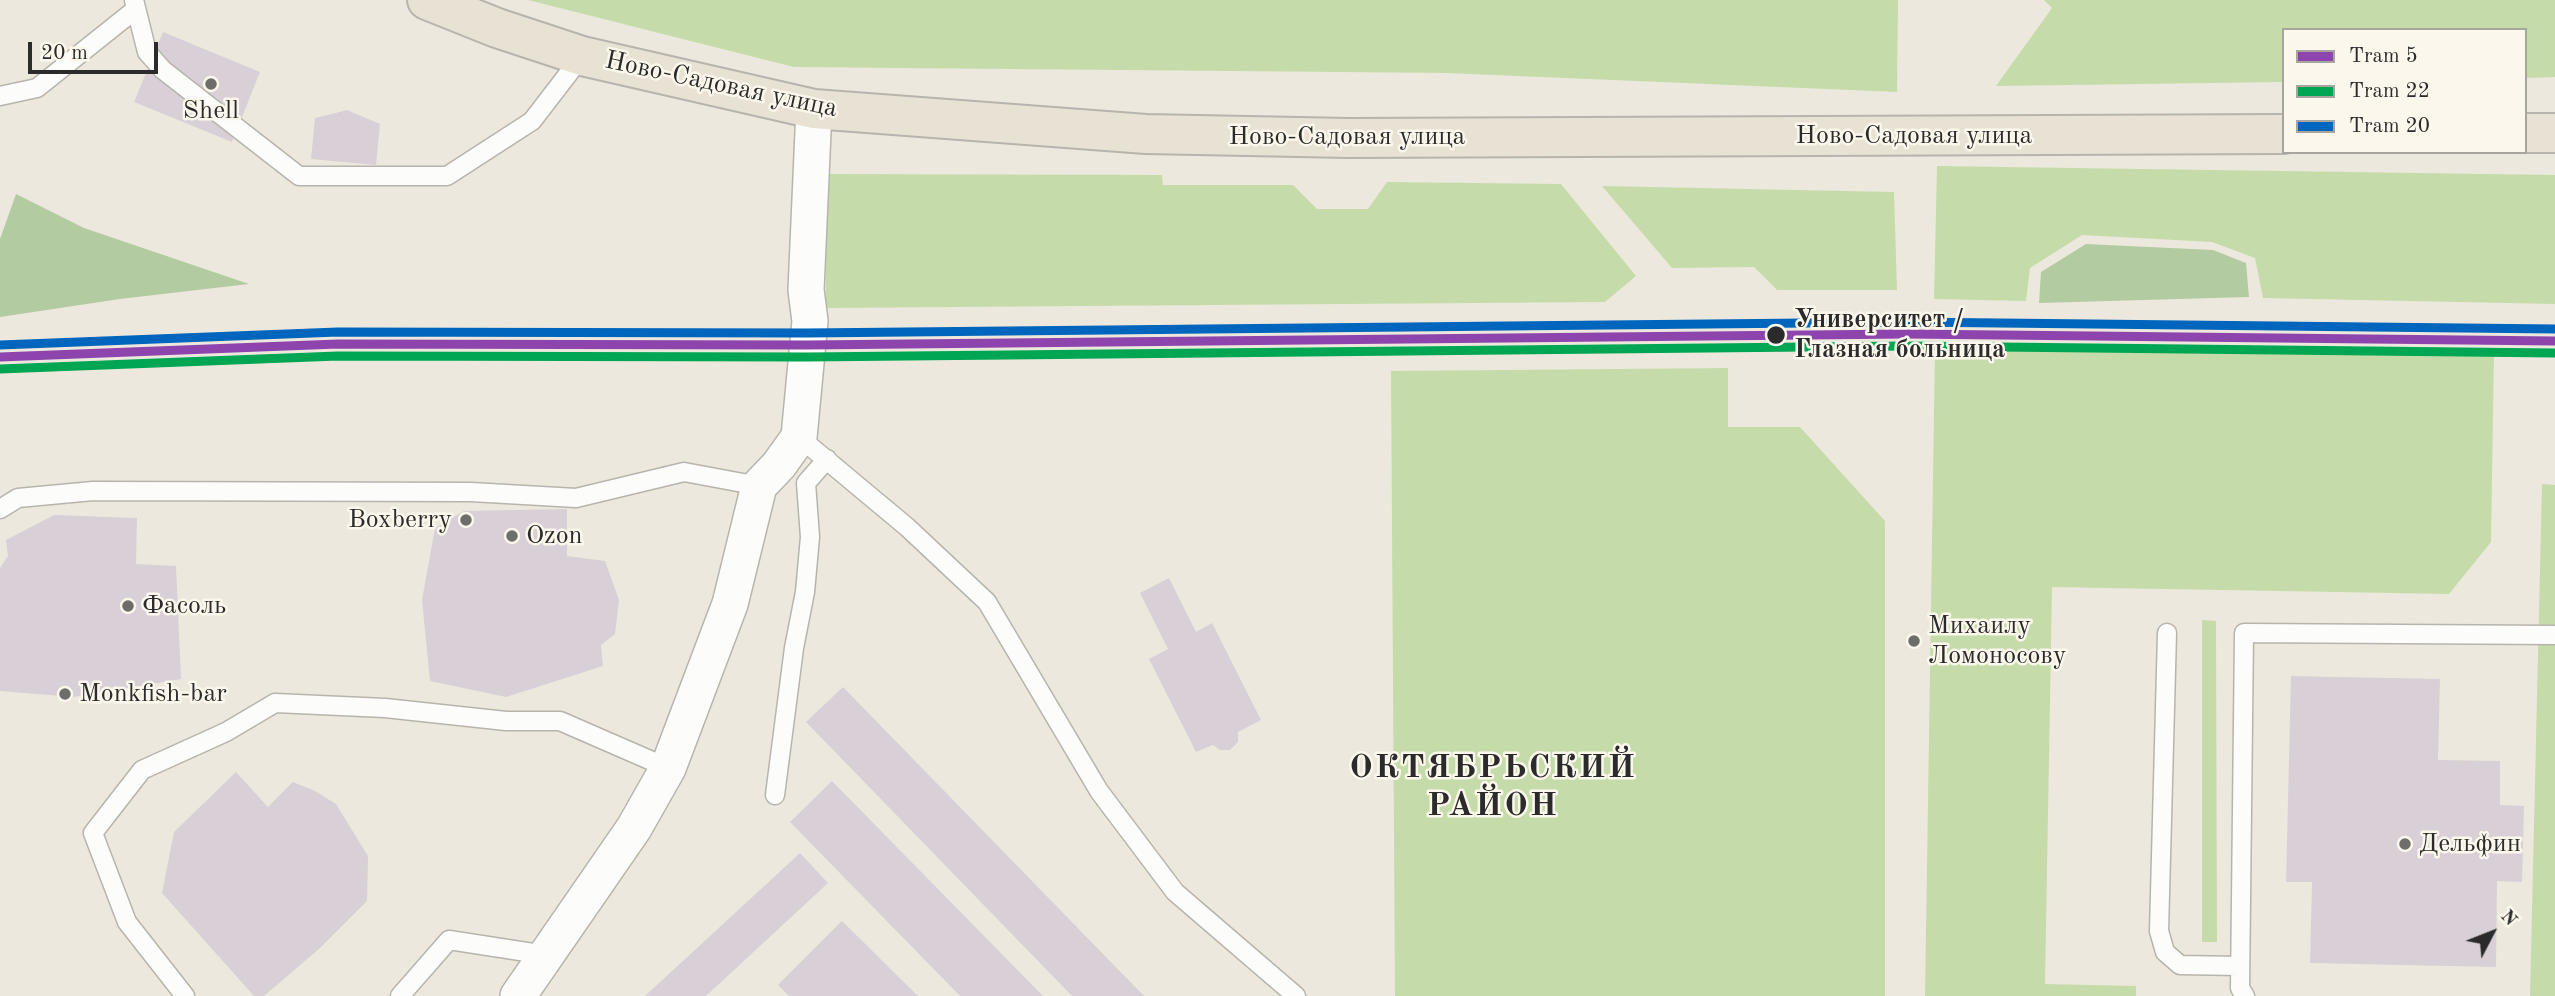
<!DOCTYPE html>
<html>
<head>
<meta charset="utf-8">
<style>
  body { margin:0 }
  #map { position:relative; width:2555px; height:996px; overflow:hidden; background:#ede8dd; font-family:"Old Standard TT",serif }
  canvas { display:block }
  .legend { position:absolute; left:2282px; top:28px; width:245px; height:126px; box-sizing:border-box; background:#fbf7ec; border:2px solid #a8a59f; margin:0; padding:9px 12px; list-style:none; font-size:21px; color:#2b2b2b }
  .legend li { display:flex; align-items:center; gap:14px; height:35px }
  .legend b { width:35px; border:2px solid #a8a59f }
  .north { position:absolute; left:2457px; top:898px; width:70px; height:70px; -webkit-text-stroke:5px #fbf7ec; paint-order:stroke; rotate:48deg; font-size:19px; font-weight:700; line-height:28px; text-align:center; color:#2b2b2b }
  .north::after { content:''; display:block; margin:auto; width:24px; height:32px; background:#2b2b2b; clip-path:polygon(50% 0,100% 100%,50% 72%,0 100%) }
  .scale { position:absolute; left:28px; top:42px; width:130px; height:32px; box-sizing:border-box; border:4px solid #2b2b2b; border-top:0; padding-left:9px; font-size:21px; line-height:24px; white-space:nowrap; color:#2b2b2b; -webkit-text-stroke:5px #fbf7ec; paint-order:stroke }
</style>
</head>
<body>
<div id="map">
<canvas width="2555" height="996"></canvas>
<ul class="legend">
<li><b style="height:9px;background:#8e44ad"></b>Tram 5</li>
<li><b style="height:9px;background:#00a651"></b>Tram 22</li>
<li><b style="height:9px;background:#0065bd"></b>Tram 20</li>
</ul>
<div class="north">N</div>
<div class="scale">20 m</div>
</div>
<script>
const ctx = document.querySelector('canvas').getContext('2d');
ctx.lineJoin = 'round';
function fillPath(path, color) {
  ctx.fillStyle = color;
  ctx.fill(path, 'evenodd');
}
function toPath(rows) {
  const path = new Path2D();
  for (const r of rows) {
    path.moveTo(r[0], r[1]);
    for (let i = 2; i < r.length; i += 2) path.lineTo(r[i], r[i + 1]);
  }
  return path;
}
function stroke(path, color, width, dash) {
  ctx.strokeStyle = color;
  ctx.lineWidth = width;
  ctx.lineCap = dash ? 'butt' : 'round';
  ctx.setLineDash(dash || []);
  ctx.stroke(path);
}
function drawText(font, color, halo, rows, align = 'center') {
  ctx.font = font + ' "Old Standard TT",serif';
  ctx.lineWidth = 5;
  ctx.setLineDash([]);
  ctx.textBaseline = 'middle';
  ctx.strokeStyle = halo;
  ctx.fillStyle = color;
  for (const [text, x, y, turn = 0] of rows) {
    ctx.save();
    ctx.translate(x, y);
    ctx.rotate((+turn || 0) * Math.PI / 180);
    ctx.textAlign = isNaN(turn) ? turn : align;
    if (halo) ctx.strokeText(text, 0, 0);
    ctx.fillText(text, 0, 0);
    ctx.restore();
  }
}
fillPath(toPath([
  [528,0,1898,0,1897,92,1447,73,794,67],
  [2044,0,2555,0,2555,77,2525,78,2525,30,2284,30,2284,82,1996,86,2052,8],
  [1937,166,2555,175,2555,304,2263,298,2255,258,2212,242,2082,235,2030,268,2026,301,1934,299],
  [825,174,1162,175,1163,185,1293,185,1317,209,1368,209,1387,182,1561,184,1636,276,1605,302,826,308],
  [1602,186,1894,192,1897,290,1777,290,1754,267,1672,268],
  [1935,348,2494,353,2491,542,2449,594,2052,587,2045,984,2136,986,2136,996,1925,996],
  [1728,368,1728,427,1800,427,1885,521,1885,996,1395,996,1391,371],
  [2542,484,2555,485,2555,996,2530,996],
  [2202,620,2216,621,2217,942,2202,942]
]), '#c5dcaa');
fillPath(toPath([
  [16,194,84,228,249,284,120,299,0,317,0,239],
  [2086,244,2213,250,2246,263,2249,297,2039,303,2041,272]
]), '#b3cba0');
fillPath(toPath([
  [163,32,260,72,232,142,134,102],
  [347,110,380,124,376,165,311,159,315,118],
  [567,509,567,556,605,561,619,600,615,634,601,645,603,666,506,697,430,681,422,600,435,528,464,511],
  [54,515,137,518,136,564,176,566,181,679,73,697,0,691,0,568,8,556,6,540],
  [1169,578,1196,632,1212,623,1261,720,1238,732,1238,742,1230,750,1220,750,1213,745,1196,752,1149,659,1168,649,1140,593],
  [2291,676,2440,679,2438,760,2500,761,2500,805,2524,806,2522,882,2497,881,2496,967,2310,963,2312,882,2286,882],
  [843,687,1144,996,1072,996,806,722],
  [236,772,268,807,293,782,315,791,336,804,368,856,367,901,320,948,264,996,254,996,162,893,174,832],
  [832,781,1043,996,960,996,790,822],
  [800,853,828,883,706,996,645,996],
  [842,921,918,996,789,996,778,985]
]), '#d8d0d6');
const service = toPath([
  [134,0,147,52,163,70,299,176,447,176,532,121,582,56],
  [0,96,37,88,136,9],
  [799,437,907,527,987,602,1099,791,1175,892,1296,996],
  [0,509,18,498,93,491,471,492,576,498,684,472,759,486],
  [2167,633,2159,931,2165,952,2180,965,2240,966],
  [775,795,794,648,805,592,810,537,806,483,827,459],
  [185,996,127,922,93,833,142,770,226,732,275,703,385,708,506,721,560,721,668,768],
  [400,996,449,940,546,955],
  [2245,996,2240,988,2244,633,2555,635]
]);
const minor = toPath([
  [518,996,634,828,668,768,730,604,759,486,779,465,799,437,810,321,806,290,814,109]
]);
const primary = toPath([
  [427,0,497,28,582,56,814,109,1146,134,1349,138,2284,134],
  [2525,133,2555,133]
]);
stroke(service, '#b7b4ad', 21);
stroke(minor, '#b7b4ad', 38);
stroke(primary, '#b7b4ad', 42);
stroke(service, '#fcfcfa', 18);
stroke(minor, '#fcfcfa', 35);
stroke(primary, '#e8e2d5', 38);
stroke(toPath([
  [0,357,338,344,807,345,1907,334,2555,341]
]), '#8e44ad', 9);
stroke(toPath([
  [0,369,338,356,807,357,1907,346,2555,353]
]), '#00a651', 9);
stroke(toPath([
  [0,345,338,332,807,333,1907,322,2555,329]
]), '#0065bd', 9);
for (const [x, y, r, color] of [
  [211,84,7,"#6f6d69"],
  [1776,335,10,"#2b2b2b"],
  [466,520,7,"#6f6d69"],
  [512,536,7,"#6f6d69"],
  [128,606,7,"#6f6d69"],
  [1914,641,7,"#6f6d69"],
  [65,694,7,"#6f6d69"],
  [2405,844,7,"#6f6d69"]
]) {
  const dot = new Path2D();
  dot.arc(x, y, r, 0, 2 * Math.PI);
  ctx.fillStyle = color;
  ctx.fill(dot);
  stroke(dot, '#fbf7ec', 2.5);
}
drawText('26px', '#2b2b2b', '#fbf7ec', [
  ["Ново-Садовая улица",721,85,12],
  ["Ново-Садовая улица",1914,136],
  ["Ново-Садовая улица",1347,137]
]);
drawText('26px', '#2b2b2b', '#fbf7ec', [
  ["Shell",211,111,"center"],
  ["Boxberry",452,520,"right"],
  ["Ozon",526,536],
  ["Фасоль",142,606],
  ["Михаилу",1928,626],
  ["Ломоносову",1928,656],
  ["Monkfish-bar",79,694],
  ["Дельфин",2419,844]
], 'left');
drawText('bold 26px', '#2b2b2b', '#fbf7ec', [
  ["Университет /",1794,320],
  ["Глазная больница",1794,350]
], 'left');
ctx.letterSpacing = '2px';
drawText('bold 33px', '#2b2b2b', '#fbf7ec', [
  ["ОКТЯБРЬСКИЙ",1493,768],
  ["РАЙОН",1493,806]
]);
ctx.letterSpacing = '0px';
</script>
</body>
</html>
